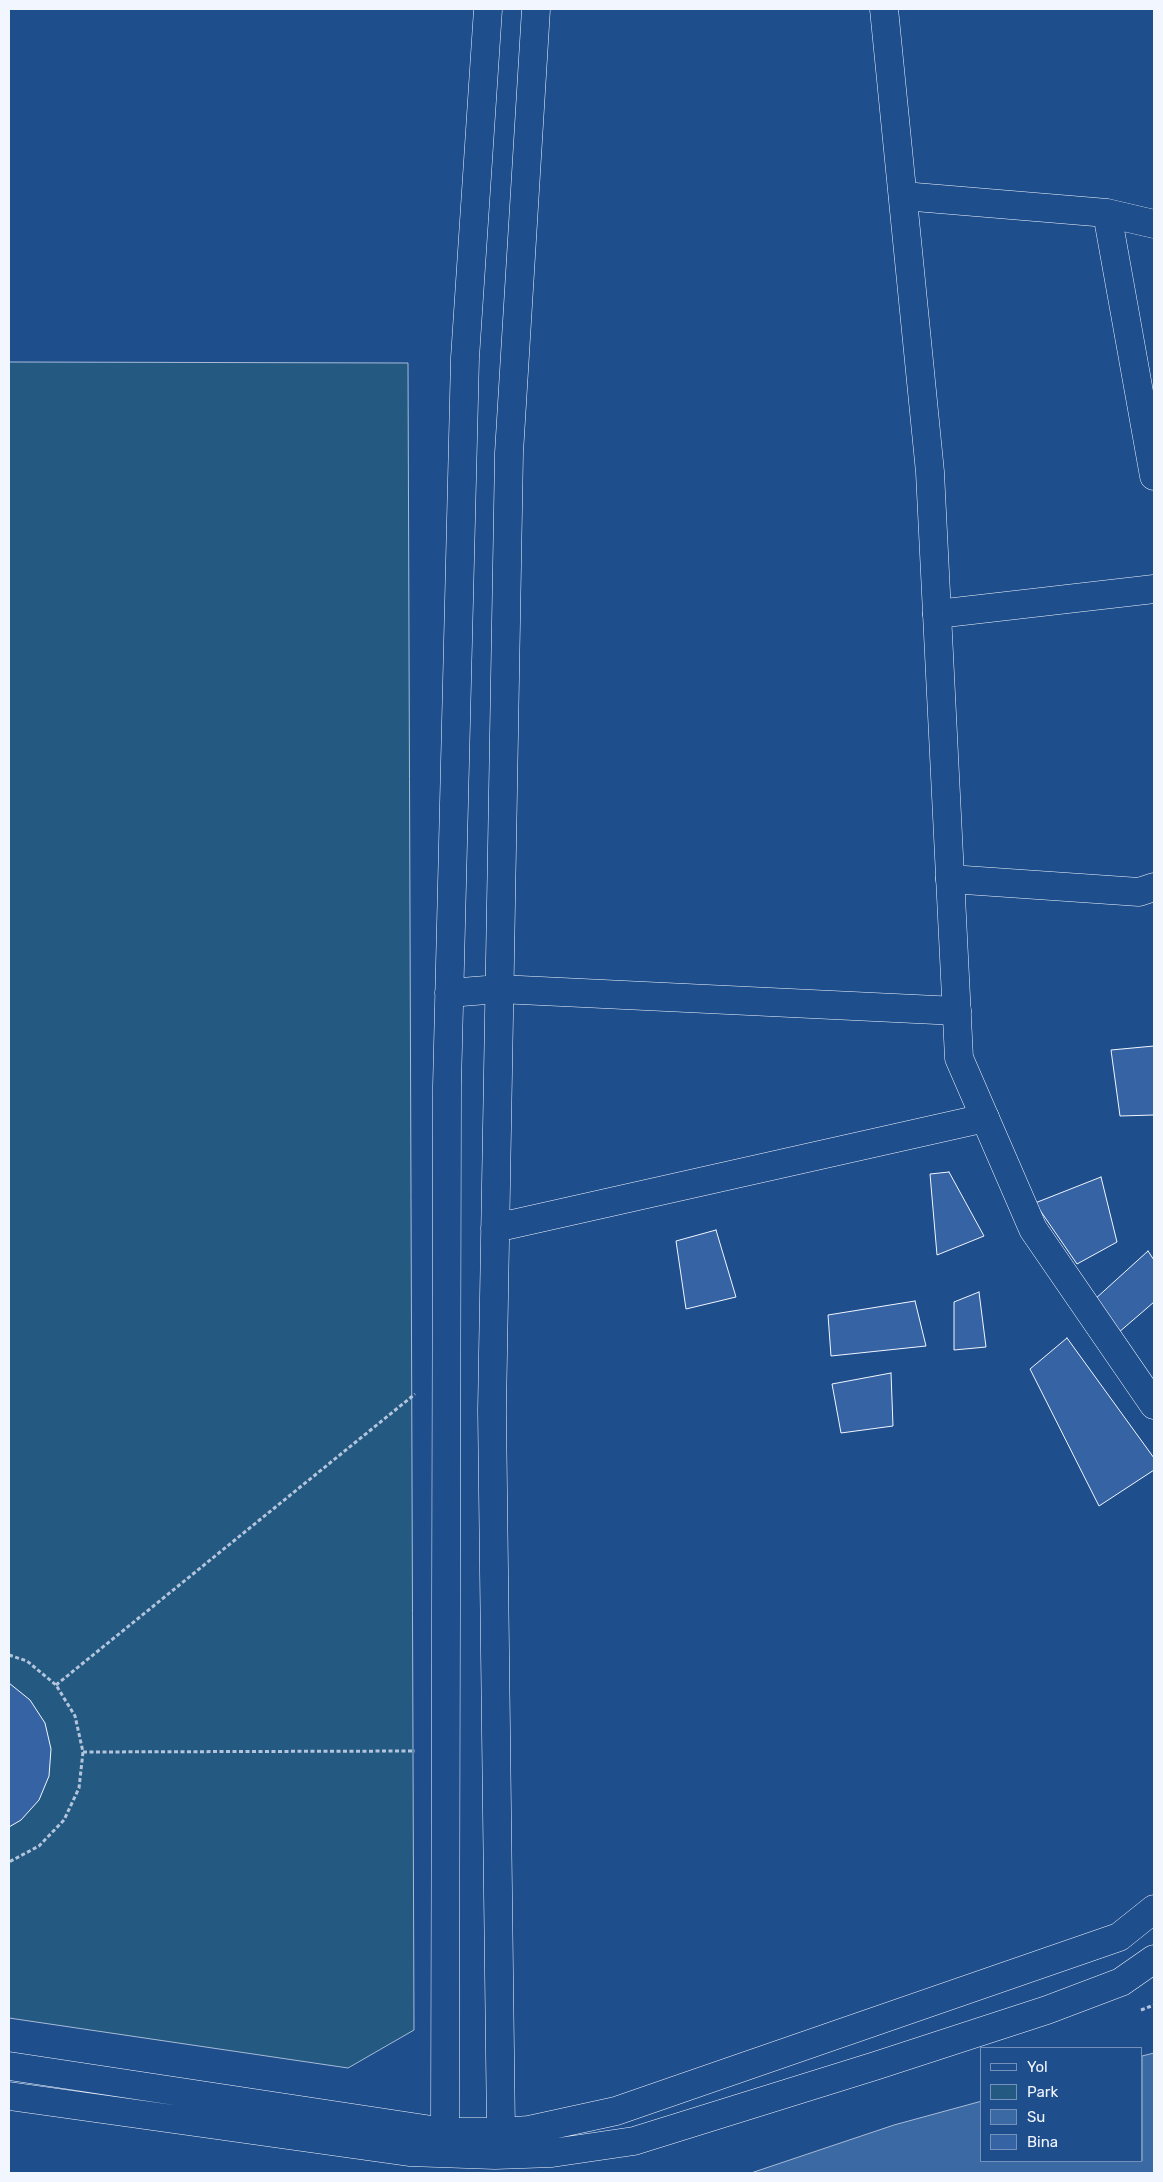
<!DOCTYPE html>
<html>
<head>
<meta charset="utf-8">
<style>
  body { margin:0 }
  #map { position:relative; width:1163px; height:2182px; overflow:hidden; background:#1f4e8c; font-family:Rubik,sans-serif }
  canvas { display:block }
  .frame { position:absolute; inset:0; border:10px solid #f2f6ff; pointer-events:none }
  .legend { position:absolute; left:980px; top:2047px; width:162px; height:115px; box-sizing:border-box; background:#1f4e8c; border:1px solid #7391ba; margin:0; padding:6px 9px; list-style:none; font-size:15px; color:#f2f6ff }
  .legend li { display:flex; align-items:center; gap:10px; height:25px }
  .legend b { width:25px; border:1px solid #7391ba }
</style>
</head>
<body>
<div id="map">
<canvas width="1163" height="2182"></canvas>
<div class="frame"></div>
<ul class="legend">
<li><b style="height:6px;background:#1f4e8c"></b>Yol</li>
<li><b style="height:14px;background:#245a82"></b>Park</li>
<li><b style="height:14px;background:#3b69a3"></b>Su</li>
<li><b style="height:14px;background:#3563a3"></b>Bina</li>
</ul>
</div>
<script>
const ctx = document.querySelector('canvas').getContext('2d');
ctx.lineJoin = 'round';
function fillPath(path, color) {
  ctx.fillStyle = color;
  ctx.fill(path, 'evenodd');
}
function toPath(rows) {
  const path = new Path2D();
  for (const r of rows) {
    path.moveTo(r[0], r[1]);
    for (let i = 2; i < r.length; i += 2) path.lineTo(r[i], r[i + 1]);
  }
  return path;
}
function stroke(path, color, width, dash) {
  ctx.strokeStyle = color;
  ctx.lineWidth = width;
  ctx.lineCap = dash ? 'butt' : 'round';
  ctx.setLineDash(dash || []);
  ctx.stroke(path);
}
const green = toPath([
  [9,362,408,363,414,2030,348,2068,9,2018,9,362]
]);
fillPath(green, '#245a82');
stroke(green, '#a8bbd7', 1);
const water = toPath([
  [1154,2053,1154,2173,751,2173,894,2125,982,2101,982,2161,1142,2161,1142,2056,1154,2053]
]);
fillPath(water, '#3b69a3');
stroke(water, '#a8bbd7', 1);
const building = toPath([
  [1154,1046,1154,1115,1120,1116,1111,1050,1154,1046],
  [949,1172,984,1236,937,1255,930,1174,949,1172],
  [1101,1177,1117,1242,1077,1264,1035,1203,1101,1177],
  [716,1230,736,1297,686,1309,676,1241,716,1230],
  [1148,1251,1154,1260,1154,1302,1118,1333,1094,1300,1148,1251],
  [979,1292,986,1347,954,1350,954,1302,979,1292],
  [915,1301,926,1346,831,1356,828,1315,915,1301],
  [1067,1338,1154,1458,1154,1470,1099,1506,1030,1369,1067,1338],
  [891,1373,893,1426,841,1433,832,1384,891,1373],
  [9,1683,30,1700,45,1723,51,1749,49,1776,39,1800,21,1820,9,1827,9,1683]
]);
fillPath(building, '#3563a3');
stroke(building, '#f2f6ff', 1);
const minor = toPath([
  [903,196,1107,213,1154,224],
  [1107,213,1154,476],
  [937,614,1154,589],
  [950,879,1139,892,1154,887],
  [449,993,499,989,957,1011],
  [495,1228,985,1118],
  [445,2132,447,1086,465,358,488,9],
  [501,2132,492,1410,509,453,536,9]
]);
const tertiary = toPath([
  [9,2066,445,2132,501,2132,529,2130,616,2111,1119,1937,1154,1909],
  [9,2096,409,2152,495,2155,552,2153,634,2141,875,2066,1047,2010,1121,1982,1154,1959]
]);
const secondary = toPath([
  [884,9,930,472,959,1058,1033,1229,1154,1405]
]);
stroke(minor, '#f2f6ff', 29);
stroke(tertiary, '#f2f6ff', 29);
stroke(secondary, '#f2f6ff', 29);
stroke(toPath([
  [9,1655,27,1661,56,1685,75,1716,83,1752,79,1788,64,1820,39,1846,9,1862],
  [56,1685,415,1394],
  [83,1752,415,1751],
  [1141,2010,1154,2005]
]), '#b3c4dc', 3, [4, 2.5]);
stroke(minor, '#1f4e8c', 28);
stroke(tertiary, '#1f4e8c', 28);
stroke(secondary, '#1f4e8c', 28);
</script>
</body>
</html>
